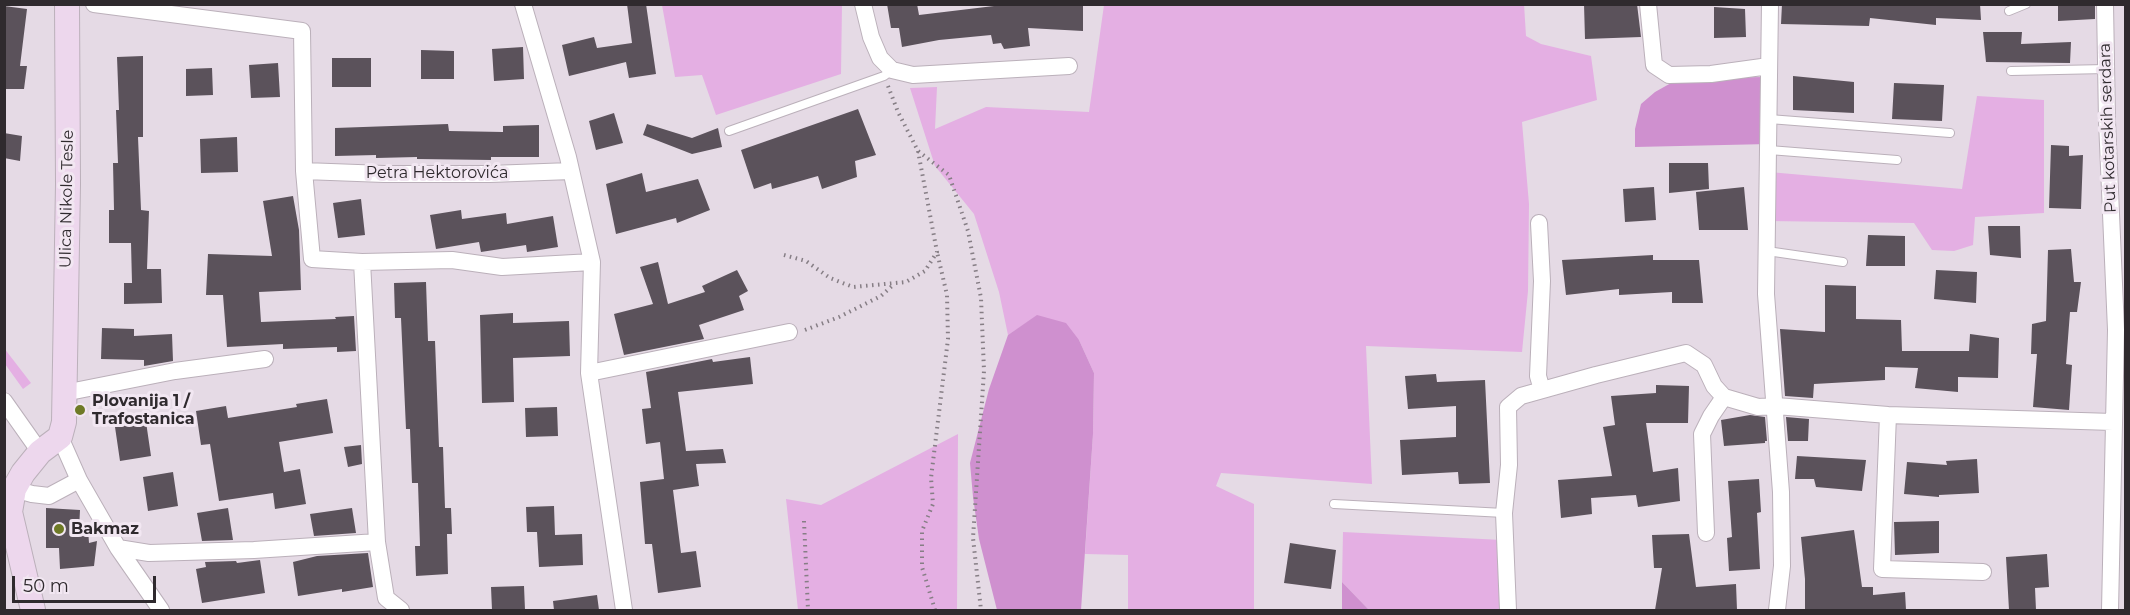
<!DOCTYPE html>
<html>
<head>
<meta charset="utf-8">
<style>
  body { margin:0 }
  #map { position:relative; width:2130px; height:615px; overflow:hidden; background:#e5dae5; font-family:Montserrat,sans-serif }
  canvas { display:block }
  .frame { position:absolute; inset:0; border:6px solid #2f2a2e; pointer-events:none }
  .scale { position:absolute; left:12px; top:576px; width:144px; height:27px; box-sizing:border-box; border:3px solid #2f2a2e; border-top:0; padding-left:8px; font-size:18px; line-height:21px; white-space:nowrap; color:#2f2a2e; -webkit-text-stroke:4px #f2e7f2; paint-order:stroke }
</style>
</head>
<body>
<div id="map">
<canvas width="2130" height="615"></canvas>
<div class="frame"></div>
<div class="scale">50 m</div>
</div>
<script>
const ctx = document.querySelector('canvas').getContext('2d');
ctx.lineJoin = 'round';
function fillPath(path, color) {
  ctx.fillStyle = color;
  ctx.fill(path, 'evenodd');
}
function toPath(rows) {
  const path = new Path2D();
  for (const r of rows) {
    path.moveTo(r[0], r[1]);
    for (let i = 2; i < r.length; i += 2) path.lineTo(r[i], r[i + 1]);
  }
  return path;
}
function stroke(path, color, width, dash) {
  ctx.strokeStyle = color;
  ctx.lineWidth = width;
  ctx.lineCap = dash ? 'butt' : 'round';
  ctx.setLineDash(dash || []);
  ctx.stroke(path);
}
function drawText(font, color, halo, rows, align = 'center') {
  ctx.font = font + ' Montserrat,sans-serif';
  ctx.lineWidth = 6;
  ctx.setLineDash([]);
  ctx.textBaseline = 'middle';
  ctx.strokeStyle = halo;
  ctx.fillStyle = color;
  for (const [text, x, y, turn = 0] of rows) {
    ctx.save();
    ctx.translate(x, y);
    ctx.rotate((+turn || 0) * Math.PI / 180);
    ctx.textAlign = isNaN(turn) ? turn : align;
    if (halo) ctx.strokeText(text, 0, 0);
    ctx.fillText(text, 0, 0);
    ctx.restore();
  }
}
fillPath(toPath([
  [1524,4,1526,36,1541,44,1591,56,1597,100,1522,122,1529,204,1528,291,1522,352,1366,346,1372,484,1221,473,1216,486,1254,504,1254,610,1128,610,1128,555,1085,554,1093,434,1094,373,1079,340,1037,316,1008,335,999,292,974,214,935,166,910,88,937,87,935,129,986,107,1089,112,1104,5],
  [662,5,842,5,841,74,716,115,702,75,675,77],
  [1977,96,2044,100,2044,213,1975,217,1973,245,1954,251,1932,250,1914,223,1767,221,1769,172,1962,189],
  [4,348,31,383,23,389,5,364],
  [958,434,957,610,798,610,786,499,821,505],
  [1343,532,1502,540,1506,610,1369,610,1342,582]
]), '#e4afe3');
fillPath(toPath([
  [1769,77,1769,144,1635,147,1635,129,1641,104,1655,92,1680,78],
  [1037,315,1066,323,1079,340,1094,373,1093,434,1081,610,997,610,979,539,973,497,970,463,989,389,1008,335],
  [1342,582,1369,610,1342,610]
]), '#cf90cf');
fillPath(toPath([
  [627,4,646,4,656,74,629,78,626,62,569,76,562,45,594,37,597,48,632,43],
  [887,4,917,4,919,15,994,6,993,4,1083,4,1083,31,1028,28,1030,46,1004,49,1001,43,993,44,991,35,939,40,902,47,899,28,891,28],
  [1584,4,1637,4,1641,37,1585,39],
  [1782,4,1980,4,1981,20,1936,18,1936,25,1870,18,1869,26,1781,24],
  [2058,4,2095,4,2095,19,2058,21],
  [4,6,27,9,20,66,27,66,24,89,4,89],
  [1714,7,1745,9,1746,37,1714,38],
  [1983,32,2022,32,2021,44,2071,42,2070,63,1986,62],
  [523,47,524,79,494,81,492,49],
  [421,50,454,51,454,79,421,79],
  [143,56,143,137,138,137,141,210,149,211,147,269,161,269,162,303,124,304,124,283,132,283,131,243,109,243,109,210,114,210,113,163,118,163,116,110,119,110,117,57],
  [332,58,371,58,371,87,332,87],
  [278,63,280,97,251,98,249,65],
  [212,68,213,95,186,96,186,69],
  [1793,76,1854,82,1854,113,1793,110],
  [1894,83,1944,85,1942,121,1892,119],
  [858,109,876,155,855,161,857,177,822,189,818,176,772,189,771,183,754,189,741,150],
  [614,113,623,143,596,150,589,121],
  [448,124,449,131,503,132,503,126,539,125,539,157,491,157,491,160,417,159,417,157,376,158,376,155,335,156,335,128],
  [647,124,692,138,718,128,722,147,692,154,643,135],
  [4,133,22,136,20,161,4,158],
  [237,137,238,172,201,173,200,139],
  [2051,145,2069,146,2069,156,2083,155,2081,209,2049,208],
  [1669,163,1708,163,1709,189,1669,193],
  [642,173,646,192,698,179,710,210,677,223,676,218,616,234,606,184],
  [1654,187,1656,220,1625,222,1623,189],
  [1744,187,1748,230,1699,230,1696,192],
  [293,196,299,230,301,290,259,292,261,322,336,319,335,317,354,316,356,351,337,352,337,347,283,349,283,344,227,347,223,295,206,295,208,254,272,256,263,201],
  [361,199,365,235,338,238,333,203],
  [461,210,462,219,506,213,507,224,553,216,558,247,527,252,526,245,481,252,479,242,436,249,430,215],
  [1988,226,2020,226,2021,258,1990,255],
  [1868,235,1905,236,1905,266,1866,266],
  [2071,249,2074,282,2081,282,2077,312,2070,312,2066,364,2072,365,2069,410,2033,407,2037,354,2031,354,2032,324,2046,321,2048,250],
  [1653,255,1653,260,1699,260,1703,303,1672,303,1672,292,1619,295,1619,289,1566,295,1562,260],
  [658,262,668,304,705,292,702,286,737,270,748,291,739,296,744,310,699,325,704,339,624,355,614,314,653,304,640,267],
  [1936,270,1977,272,1976,303,1934,299],
  [426,282,428,341,435,341,439,447,443,447,445,508,451,508,452,534,447,534,448,574,416,576,415,546,420,546,418,483,412,483,410,429,406,429,401,318,395,318,394,283],
  [1825,285,1856,286,1856,319,1901,320,1902,351,1969,351,1970,334,1999,338,1998,378,1958,377,1958,392,1915,388,1918,368,1885,367,1885,380,1814,384,1813,398,1785,396,1780,329,1825,332],
  [513,313,513,323,569,321,570,356,513,358,514,402,482,403,480,315],
  [102,328,134,329,134,336,172,334,173,361,144,366,144,360,101,359],
  [750,357,753,384,678,392,686,451,723,449,726,463,696,464,699,486,673,490,681,553,696,551,701,587,658,593,652,544,645,544,640,482,664,479,660,442,646,444,642,409,651,408,646,372,712,359,713,362],
  [1436,374,1437,382,1485,380,1490,483,1459,484,1458,472,1402,475,1400,440,1456,437,1456,406,1408,409,1405,376],
  [1656,385,1689,386,1688,423,1646,423,1653,472,1678,468,1680,501,1638,507,1636,495,1591,498,1592,514,1561,518,1558,480,1612,476,1603,427,1615,425,1611,396,1656,393],
  [327,399,333,433,279,442,284,472,300,469,306,504,275,509,273,493,219,501,210,444,201,445,196,411,226,406,228,418,297,407,296,404],
  [557,407,558,436,526,437,525,408],
  [1750,415,1765,417,1767,441,1765,441,1765,443,1724,446,1721,420],
  [1786,417,1809,419,1808,441,1788,441],
  [146,422,151,456,120,461,115,427],
  [361,445,362,464,348,467,344,447],
  [1797,456,1866,460,1862,491,1816,487,1814,479,1795,479],
  [1977,459,1979,493,1939,495,1939,497,1904,494,1907,462,1947,465,1946,461],
  [173,472,178,506,148,511,143,477],
  [1759,479,1761,512,1757,513,1760,569,1729,571,1727,538,1732,537,1728,481],
  [554,506,555,535,582,534,583,565,539,567,537,532,527,532,526,507],
  [46,508,80,510,79,530,88,529,89,543,97,541,94,566,60,569,59,548,46,548],
  [228,508,233,540,202,541,197,513],
  [352,508,356,533,314,536,310,514],
  [1939,521,1939,553,1895,555,1894,522],
  [1854,530,1862,587,1873,587,1873,595,1905,592,1906,610,1805,610,1805,579,1801,537],
  [1689,534,1696,587,1736,584,1737,610,1655,610,1662,568,1654,568,1652,535],
  [1290,543,1336,550,1331,589,1284,583],
  [368,553,373,587,342,592,342,589,298,596,293,562,317,556],
  [2047,554,2049,587,2035,588,2036,610,2009,610,2006,557],
  [260,560,265,593,202,603,196,569,206,567,205,562,236,561,237,563],
  [524,586,525,610,492,610,491,587],
  [597,595,599,610,554,610,553,601]
]), '#5b525b');
const lane = toPath([
  [2009,11,2026,4],
  [2011,71,2106,69],
  [1769,119,1950,133],
  [729,131,884,76,892,70],
  [1769,150,1897,160],
  [1767,251,1843,262],
  [1334,504,1504,513]
]);
const street = toPath([
  [94,4,302,31,304,171,312,259,362,262,452,260,502,267,592,262],
  [523,4,568,157,592,262,589,373,624,610],
  [863,4,871,37,880,58,892,70,913,75,1069,66],
  [1648,4,1654,65,1669,75,1711,74,1769,66],
  [1770,4,1766,294,1781,492,1782,566,1777,610],
  [2105,4,2107,121,2116,330,2110,610],
  [304,171,384,174,490,174,571,171],
  [1539,223,1542,281,1538,376,1542,390],
  [362,262,377,542,386,598,401,610],
  [589,373,789,332],
  [64,393,175,371,265,359],
  [4,401,40,452],
  [1888,415,1882,569,1983,572],
  [60,437,79,480,118,548,161,610],
  [5,493,14,489,32,494,49,496,79,480],
  [1706,533,1702,434,1711,416,1724,397],
  [118,548,149,553,254,550,377,542],
  [1508,610,1504,513,1509,465,1508,407,1521,396,1596,375,1686,353,1704,365,1714,386,1724,397,1758,407,1776,406,1888,415,2113,422]
]);
const secondary = toPath([
  [33,610,10,512,14,489,23,473,40,452,60,437,64,422,68,184,67,4]
]);
stroke(lane, '#bbb0ba', 10);
stroke(street, '#bbb0ba', 18);
stroke(secondary, '#bbb0ba', 26);
stroke(toPath([
  [888,86,898,112,918,151,949,175,968,231,981,298,984,371,973,538,981,610],
  [784,255,806,261,830,278,853,287,906,282,925,271,937,252,918,151],
  [805,330,839,317,881,296,893,285],
  [804,521,808,610],
  [935,610,922,567,922,531,933,504,931,478,948,339,947,295,937,252]
]), '#867e85', 4, [1.5, 4.5]);
stroke(lane, '#fff', 8);
stroke(street, '#fff', 16);
stroke(secondary, '#edd7ed', 24);
for (const [x, y, r, color] of [
  [80,410,6,"#6e7a26"],
  [59,529,6,"#6e7a26"]
]) {
  const dot = new Path2D();
  dot.arc(x, y, r, 0, 2 * Math.PI);
  ctx.fillStyle = color;
  ctx.fill(dot);
  stroke(dot, '#f2e7f2', 2);
}
drawText('16px', '#2f2a2e', '#f2e7f2', [
  ["Put kotarskih serdara",2108,128,-92],
  ["Petra Hektorovića",437,173],
  ["Ulica Nikole Tesle",67,199,-89]
]);
drawText('bold 16px', '#2f2a2e', '#f2e7f2', [
  ["Plovanija 1 /",92,401],
  ["Trafostanica",92,419],
  ["Bakmaz",71,529]
], 'left');
</script>
</body>
</html>
